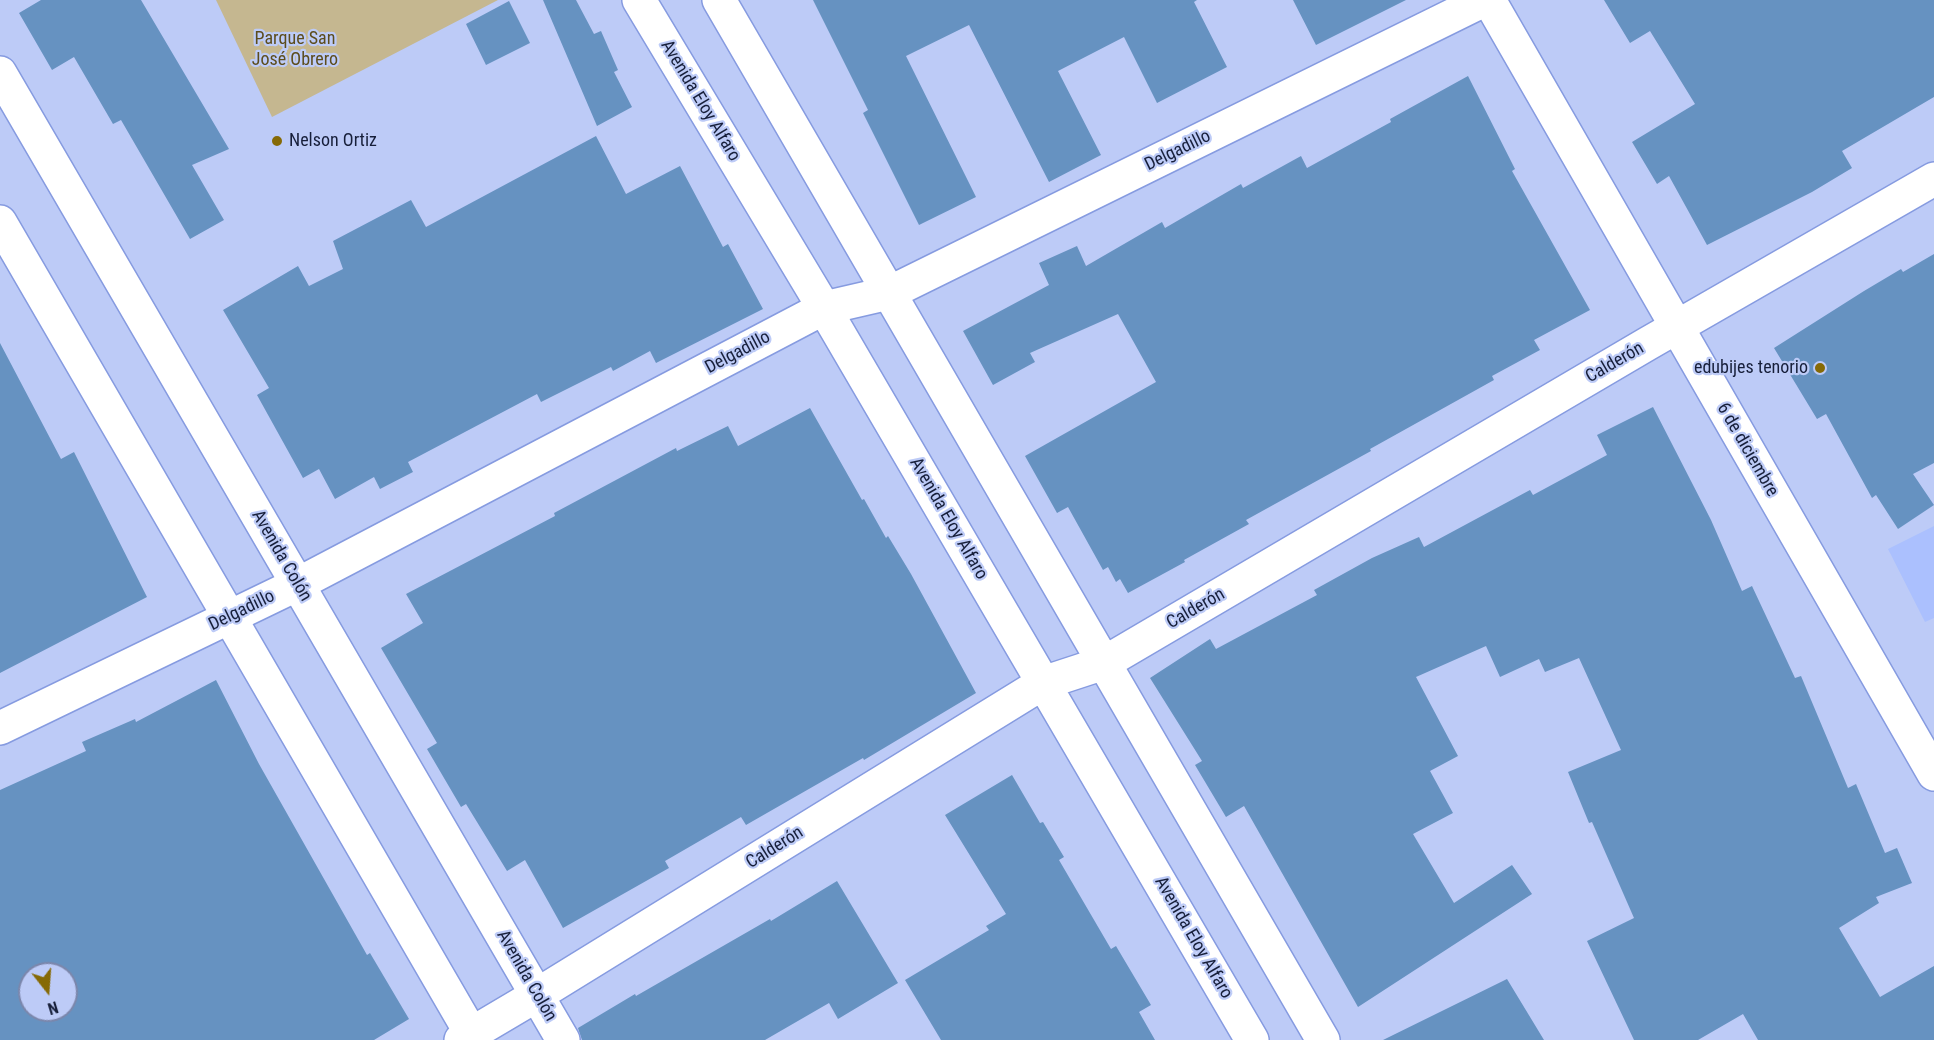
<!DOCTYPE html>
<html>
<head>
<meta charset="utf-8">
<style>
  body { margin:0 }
  #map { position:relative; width:1934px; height:1040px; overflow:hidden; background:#bdcbf7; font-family:"Roboto Condensed",sans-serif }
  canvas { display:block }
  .north { position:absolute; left:18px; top:962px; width:60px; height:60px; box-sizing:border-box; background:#bdcbf7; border:2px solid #7b86ab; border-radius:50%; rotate:163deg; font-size:16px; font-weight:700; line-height:24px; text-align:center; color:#171f3a }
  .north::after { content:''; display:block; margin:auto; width:21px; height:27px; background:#866a06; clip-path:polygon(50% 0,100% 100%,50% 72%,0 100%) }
</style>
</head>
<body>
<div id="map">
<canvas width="1934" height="1040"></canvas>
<div class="north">N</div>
</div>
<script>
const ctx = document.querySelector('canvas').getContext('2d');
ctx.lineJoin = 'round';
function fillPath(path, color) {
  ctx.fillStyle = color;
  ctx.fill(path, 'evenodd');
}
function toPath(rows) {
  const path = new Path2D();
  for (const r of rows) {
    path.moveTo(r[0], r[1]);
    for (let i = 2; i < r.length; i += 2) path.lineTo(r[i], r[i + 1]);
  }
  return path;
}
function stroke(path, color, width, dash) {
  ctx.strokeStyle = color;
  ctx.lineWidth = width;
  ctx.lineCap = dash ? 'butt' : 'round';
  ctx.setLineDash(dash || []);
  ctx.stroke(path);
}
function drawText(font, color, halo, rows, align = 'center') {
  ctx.font = font + ' "Roboto Condensed",sans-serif';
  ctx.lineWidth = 4.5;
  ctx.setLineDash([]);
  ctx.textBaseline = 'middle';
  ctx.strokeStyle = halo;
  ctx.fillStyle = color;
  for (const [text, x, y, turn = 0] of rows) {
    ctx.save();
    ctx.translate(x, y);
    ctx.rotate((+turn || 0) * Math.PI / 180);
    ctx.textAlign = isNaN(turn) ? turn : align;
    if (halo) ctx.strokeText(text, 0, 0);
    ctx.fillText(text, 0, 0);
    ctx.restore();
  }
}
fillPath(toPath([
  [1934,526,1934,618,1925,622,1888,549]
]), '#abc0fe');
fillPath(toPath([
  [216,0,498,0,272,117]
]), '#c5b790');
fillPath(toPath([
  [41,0,141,0,229,149,192,165,224,220,190,239,121,120,113,124,74,57,52,70,19,13],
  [543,0,576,0,594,34,601,31,618,70,614,72,632,107,597,126],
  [813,0,1197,0,1194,2,1227,67,1157,103,1124,37,1058,71,1101,155,1049,182,969,25,906,56,976,197,919,225,863,113,868,110],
  [1293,0,1406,0,1316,45],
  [1604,0,1934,0,1934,97,1842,151,1852,168,1812,192,1707,245,1669,176,1657,184,1632,142,1695,104,1650,31,1630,43],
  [509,1,530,43,486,65,466,24],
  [1468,76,1515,169,1512,171,1590,310,1534,340,1540,350,1492,376,1494,380,1370,449,1371,451,1351,462,1246,520,1249,524,1184,560,1185,562,1128,593,1120,579,1116,582,1108,567,1103,570,1068,507,1057,513,1025,456,1156,382,1118,314,1030,353,1035,362,993,385,963,331,1049,285,1039,263,1077,246,1086,266,1162,222,1165,228,1241,184,1243,188,1301,156,1307,168,1391,122,1390,119],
  [596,136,626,194,680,166,723,247,728,244,763,309,656,363,650,351,613,371,611,367,541,402,537,394,408,462,413,472,380,489,374,477,335,499,319,469,303,478,257,395,269,388,223,310,298,266,309,286,343,269,333,241,411,200,426,227],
  [1934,254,1934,463,1913,474,1934,505,1898,529,1876,495,1872,498,1826,414,1817,419,1774,348,1864,291,1901,269,1903,272],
  [0,343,61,459,74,452,147,597,0,673],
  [1653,407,1711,520,1742,591,1752,586,1795,678,1801,676,1848,788,1856,784,1885,853,1897,848,1912,883,1876,897,1879,903,1839,928,1880,997,1934,966,1934,1040,1758,1040,1743,1014,1698,1040,1634,1040,1587,941,1634,918,1592,822,1589,823,1568,772,1621,750,1579,658,1545,672,1539,659,1500,677,1486,646,1416,677,1458,756,1430,771,1453,813,1413,834,1454,903,1512,865,1532,894,1358,1007,1244,806,1226,817,1195,765,1202,761,1150,678,1210,639,1216,649,1317,595,1314,590,1372,558,1419,537,1424,547,1530,490,1533,495,1607,455,1597,435],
  [810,408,862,500,864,499,886,538,888,536,911,574,976,693,864,760,863,758,746,825,741,817,665,861,669,868,563,928,525,860,507,871,466,804,461,807,427,749,437,743,381,648,423,623,406,594,555,516,554,513,676,448,677,451,728,426,738,446],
  [216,680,259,764,367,955,370,953,409,1019,374,1040,0,1040,0,790,86,751,82,742,135,719,136,722],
  [30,974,66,974,66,1010,30,1010],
  [1012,775,1040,823,1043,822,1064,857,1059,860,1111,949,1116,946,1151,1005,1139,1012,1155,1040,941,1040,905,980,989,930,986,926,1006,914,945,815],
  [837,881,898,983,838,1019,829,1003,765,1040,582,1040,578,1028,635,994,636,996,770,919,771,921],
  [1507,979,1544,1040,1383,1040]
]), '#6692c1');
const street = toPath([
  [639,0,824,308,1252,1040],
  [719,0,1323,1040],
  [1489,0,1934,774],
  [0,728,298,584,824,308,889,293,1484,0],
  [461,1040,537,995,1043,683,1104,663,1647,344,1934,179]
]);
const secondary = toPath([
  [0,73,563,1040],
  [0,222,475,1040]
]);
stroke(street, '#869be0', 36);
stroke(secondary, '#869be0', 36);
stroke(street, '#fff', 33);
stroke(secondary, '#fff', 33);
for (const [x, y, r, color] of [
  [277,141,6,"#866a06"],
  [1820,368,6,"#866a06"]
]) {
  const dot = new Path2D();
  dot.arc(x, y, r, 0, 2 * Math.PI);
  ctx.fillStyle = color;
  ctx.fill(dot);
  stroke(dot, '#bdcbf7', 2);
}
drawText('18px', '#5c4c1c', '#bdcbf7', [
  ["Parque San",295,39],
  ["José Obrero",295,60]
]);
drawText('18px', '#171f3a', '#bdcbf7', [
  ["Avenida Eloy Alfaro",700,101,59],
  ["Delgadillo",1178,151,-26],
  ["Delgadillo",738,353,-28],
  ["Calderón",1615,363,-30],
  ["6 de diciembre",1747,450,60],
  ["Avenida Eloy Alfaro",948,519,60],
  ["Avenida Colón",281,556,60],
  ["Calderón",1196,609,-30],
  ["Delgadillo",242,611,-26],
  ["Calderón",775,848,-32],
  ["Avenida Eloy Alfaro",1193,938,60],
  ["Avenida Colón",526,976,60]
]);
drawText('18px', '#171f3a', '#bdcbf7', [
  ["Nelson Ortiz",289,141],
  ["edubijes tenorio",1808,368,"right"]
], 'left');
</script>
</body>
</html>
